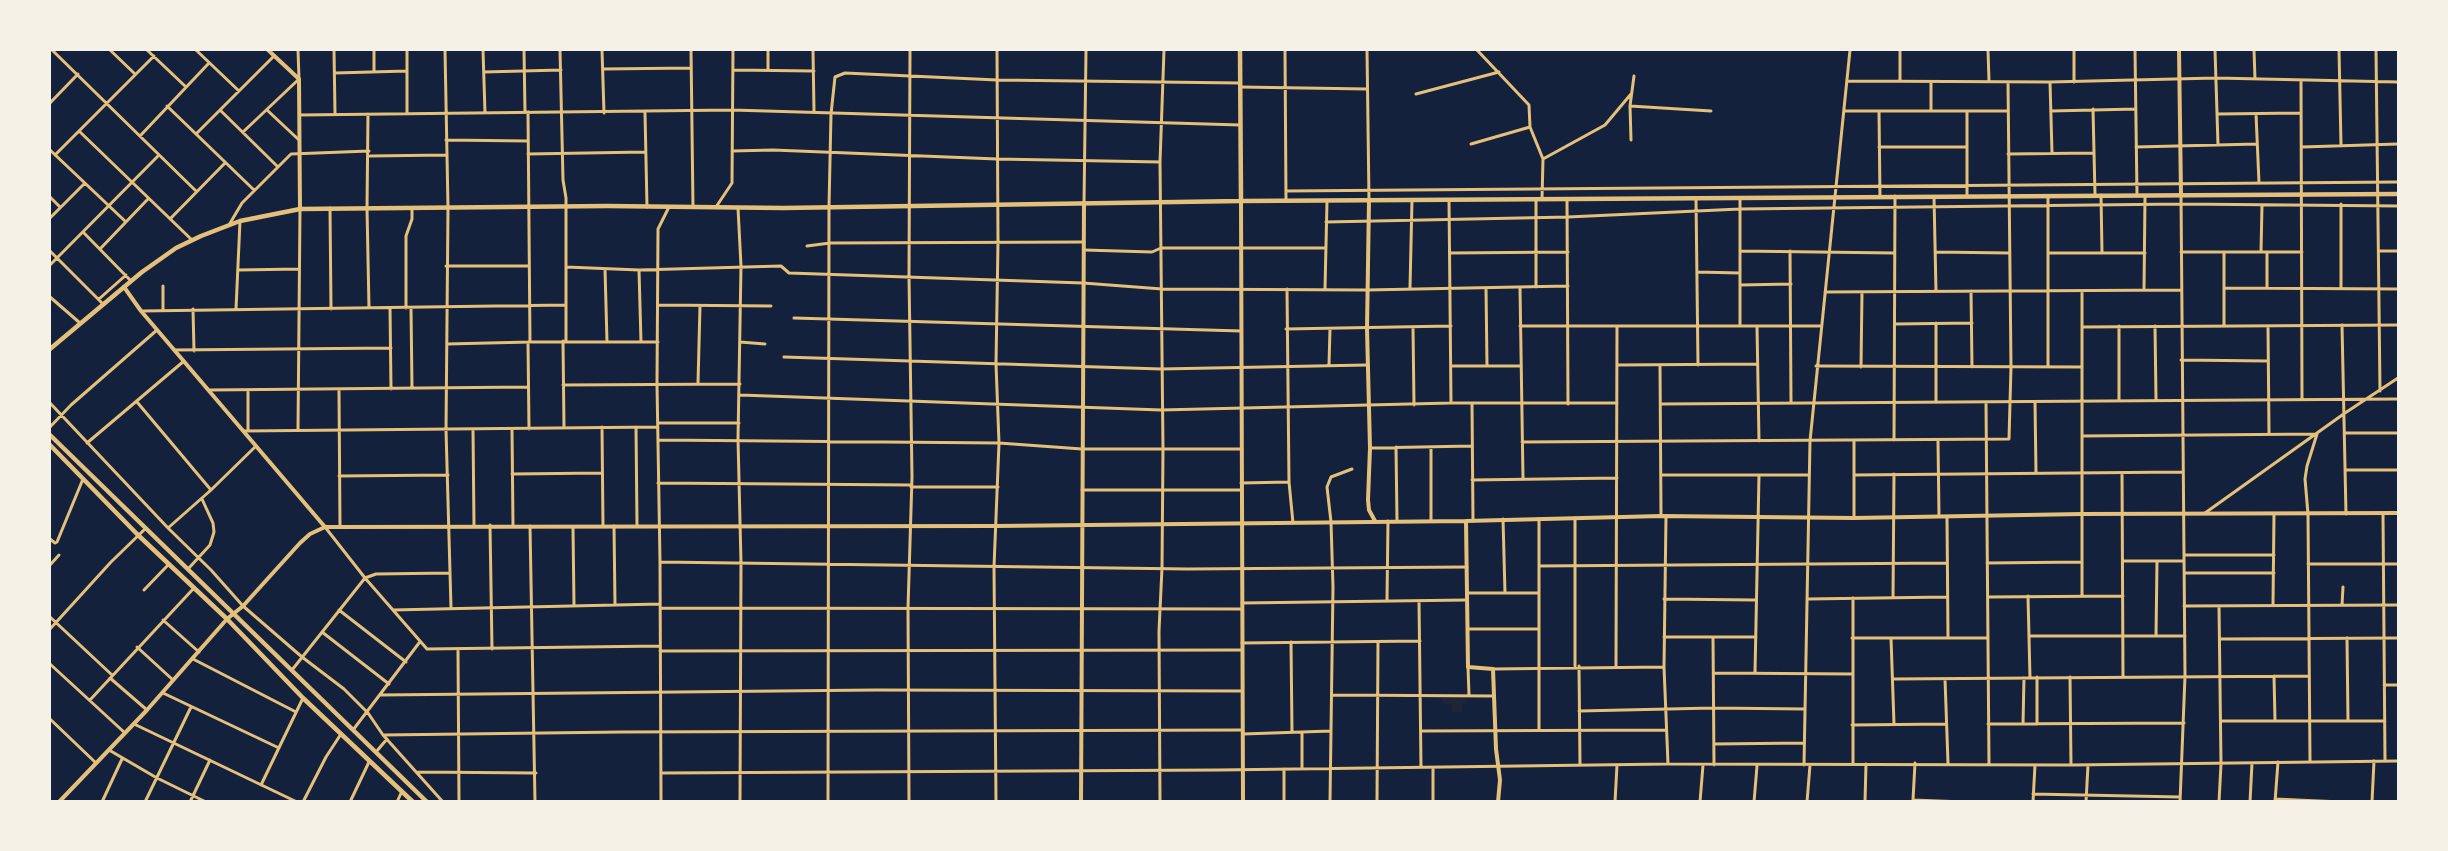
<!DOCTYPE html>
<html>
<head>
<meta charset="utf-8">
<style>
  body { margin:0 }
  #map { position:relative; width:2448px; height:851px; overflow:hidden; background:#14213d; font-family:Roboto,sans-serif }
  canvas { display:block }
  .frame { position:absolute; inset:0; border:51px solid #f6f1e7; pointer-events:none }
</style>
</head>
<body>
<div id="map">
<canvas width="2448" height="851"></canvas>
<div class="frame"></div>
</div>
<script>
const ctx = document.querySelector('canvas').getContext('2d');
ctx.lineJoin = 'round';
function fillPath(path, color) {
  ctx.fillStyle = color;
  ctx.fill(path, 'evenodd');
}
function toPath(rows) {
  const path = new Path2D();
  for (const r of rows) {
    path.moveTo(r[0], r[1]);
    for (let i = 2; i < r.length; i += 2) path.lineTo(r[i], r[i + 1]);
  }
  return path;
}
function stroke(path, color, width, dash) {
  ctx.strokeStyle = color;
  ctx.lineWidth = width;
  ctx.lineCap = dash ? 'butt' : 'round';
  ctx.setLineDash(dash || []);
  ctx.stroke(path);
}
fillPath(toPath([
  [1442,696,1466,696,1467,703,1462,704,1462,712,1452,712,1452,705,1442,703]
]), '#1d2539');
stroke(toPath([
  [52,50,196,191],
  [110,50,135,74],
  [147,50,186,87],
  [196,50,239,91],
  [334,50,335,114],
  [374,50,374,72],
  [407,50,407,113],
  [445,50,448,208,446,430,451,608],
  [483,50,485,113],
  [524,50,525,112],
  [560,50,563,180,566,198,566,341],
  [602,50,604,113],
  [691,50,693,207],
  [768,50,768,70],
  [813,50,814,112],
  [1285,50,1286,201],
  [1367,50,1369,200],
  [1477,50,1529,105,1530,127,1543,159,1542,199],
  [1988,50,1989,81],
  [2074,50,2074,82],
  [2135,50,2137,195],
  [2215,50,2218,145],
  [2254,50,2255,79],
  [2339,50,2341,145],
  [2376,50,2380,391],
  [603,69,691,68],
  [733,70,814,71],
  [484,72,561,70],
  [335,73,407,71],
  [2301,80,2302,399],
  [1847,81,2050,82,2216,78,2398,82],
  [1900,81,1900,50],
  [1931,82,1931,110],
  [2050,82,2052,153],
  [1240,87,1367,89],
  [1416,94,1499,72],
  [50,103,78,74],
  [167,106,254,190],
  [1630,106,1711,111],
  [2093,109,2095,195],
  [220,110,277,166],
  [267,110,299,140],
  [1845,111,2008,111],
  [1879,111,1880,197],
  [2051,111,2136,109],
  [528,112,530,342],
  [645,113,647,207],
  [368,114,367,208,369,308],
  [2218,114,2300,113],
  [2256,114,2259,183],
  [300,115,732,110,1240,125],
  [79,131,192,240],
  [243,132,299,79,298,50],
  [196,134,274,56],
  [140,136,209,63],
  [446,140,528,141],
  [1631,140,1630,106,1634,76],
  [1471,144,1530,127],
  [1879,147,1967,147],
  [2136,147,2257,144],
  [2302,147,2398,144],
  [50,150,126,222],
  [732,151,773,150,997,159,1160,162],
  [528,154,645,152],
  [2008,154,2094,153],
  [55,155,154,56],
  [370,156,446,155],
  [1543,159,1605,125,1631,94],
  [1286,191,2398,182],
  [2101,195,2102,253],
  [1967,196,1967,111],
  [50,197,60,207],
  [1934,197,1936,291],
  [1536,199,1536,287],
  [1567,199,1568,404],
  [1696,199,1698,365],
  [1449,200,1451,403],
  [1084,203,1086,50],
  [2341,204,2341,288],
  [716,207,732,183,733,50],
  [330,208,331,309],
  [738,208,741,266,738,439,741,563,740,802],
  [50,218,85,183],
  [170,219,225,163],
  [1326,222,1568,217,1740,209,2181,204,2398,206],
  [229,225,242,203,291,154,369,151],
  [83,232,131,281],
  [807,246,830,243,1084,242],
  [100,249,148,199],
  [1084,250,1152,252,1161,248,1325,248],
  [50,251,103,304],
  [1740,251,1894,253],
  [1790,251,1791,402],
  [2379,251,2398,251],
  [1935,252,2009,253],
  [2181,252,2302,252],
  [2261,252,2262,205],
  [2267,252,2267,288],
  [1450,253,1568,252],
  [2048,253,2145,253],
  [50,265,159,155],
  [446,266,528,266],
  [566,267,639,270,781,266,789,273,1083,283,1162,289,1367,290,1568,286],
  [605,269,607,342],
  [238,270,299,269],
  [639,270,641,342],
  [1697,272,1740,273],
  [1740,285,1791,284],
  [163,286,163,310],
  [1410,288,1412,200],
  [1486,288,1487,366],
  [1520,288,1523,478],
  [2224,288,2398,289],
  [1287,289,1289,482,1293,523],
  [1325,289,1327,201],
  [2144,290,2145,196],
  [1971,291,1972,367],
  [2082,291,2082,596],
  [1825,292,2181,290],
  [50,297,80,323],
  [99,299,126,275],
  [659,305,771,306],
  [390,308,391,389],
  [406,308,406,236,412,219,412,209],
  [411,308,412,388],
  [193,309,194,351],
  [236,309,240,221],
  [142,311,566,305],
  [794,318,1241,331],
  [1936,323,1936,401],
  [1896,324,1972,323],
  [2342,325,2346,514],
  [1520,326,1821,326],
  [1740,326,1740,199],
  [1757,326,1759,441],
  [2155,326,2156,399],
  [2224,326,2224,252],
  [2268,326,2269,434],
  [1413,327,1414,405],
  [2082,327,2398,325],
  [1286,329,1451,326],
  [563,341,564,428],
  [528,342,529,429],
  [740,342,765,344],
  [447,344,530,342,658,342],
  [175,350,391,348],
  [784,357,1161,369,1367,365],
  [2181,360,2268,361],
  [1329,365,1330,329],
  [1618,365,1757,364],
  [1660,365,1661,516],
  [1451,366,1520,366],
  [1816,366,2082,367],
  [2048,366,2048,196],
  [1861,367,1862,292],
  [698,383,700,306],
  [563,385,740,384],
  [210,390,528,387],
  [339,390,340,527],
  [248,391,248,431],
  [740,395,1161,410,1451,403,1617,403],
  [2119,399,2119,326],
  [137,402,211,490],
  [1986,402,1989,764],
  [2035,402,2036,473],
  [50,403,168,528,211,570,243,606,302,657,344,689,368,713,383,735,443,802],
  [1472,404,1473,521],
  [1661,404,2398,399],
  [658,423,739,423],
  [50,427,71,405,157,330],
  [602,427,603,526],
  [636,427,637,525],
  [473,429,474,525],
  [512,429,513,526],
  [298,430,300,209],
  [244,431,658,427],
  [2345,433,2398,433],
  [2082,436,2317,434,2307,466,2305,479,2308,514,2310,761],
  [658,440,999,443,1082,449,1242,449],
  [1894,440,1895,196],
  [1854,441,1854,518],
  [1938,441,1939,516],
  [1522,442,2009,439,2011,367,2008,82],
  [87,443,184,361],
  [1396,447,1397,521],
  [1431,447,1431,521],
  [1370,448,1471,446],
  [2346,470,2398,470],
  [2122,473,2123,677],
  [512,474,602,473],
  [1661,475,1809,475],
  [1854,475,2182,472],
  [339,476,448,475],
  [1472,480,1617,478],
  [658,483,911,485],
  [1241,483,1289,482],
  [911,487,998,487],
  [1082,490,1241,490],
  [2205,513,2345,413,2398,378],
  [2383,514,2385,761],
  [1666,516,1664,667,1668,764],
  [1947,517,1948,638],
  [1503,519,1505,593],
  [1539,519,1539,730],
  [490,525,492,649],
  [530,526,535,802],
  [614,526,615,605],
  [325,527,365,578,427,649,660,646],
  [573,527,574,606],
  [168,528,211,490,256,446],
  [50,539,55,543,57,542,83,479],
  [2184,555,2274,555],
  [2124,561,2184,561],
  [660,562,1188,569,1467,567],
  [1987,563,2082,562],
  [2308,564,2398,564],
  [50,565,59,555],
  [1539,566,1947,563],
  [188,569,210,545,214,532,213,523,202,499],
  [2184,573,2274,573],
  [144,590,169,564],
  [1467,593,1538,593],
  [2028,596,2030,678],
  [1988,597,2123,596],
  [1853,598,1853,764],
  [1893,598,1894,474],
  [1664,599,1755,600],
  [1808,599,1947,597],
  [1387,600,1388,521],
  [1419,601,1421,767],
  [1242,603,1467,600],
  [2273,605,2274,514],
  [2342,605,2343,587],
  [2184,606,2398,605],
  [661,608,1241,609],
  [339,610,406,662],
  [393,610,660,604],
  [50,617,112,675],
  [163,620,199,652],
  [50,629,111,562,145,529],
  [1468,629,1538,629],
  [322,632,389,684],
  [2029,636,2185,636],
  [2156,636,2157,561],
  [1664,637,1756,637],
  [1713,637,1714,765],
  [1852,638,1988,638],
  [1891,638,1894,724],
  [2347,638,2348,721],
  [2220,639,2398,638],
  [1291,642,1292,732],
  [1242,643,1420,641],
  [137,647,173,680],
  [458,650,459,802],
  [660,651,1242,650],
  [193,659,296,712],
  [50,664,125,733],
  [1575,666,1575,518],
  [1579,666,1580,765],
  [1616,666,1617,327],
  [1468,667,1469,695],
  [1493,669,1664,667],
  [292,670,365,578,376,574,450,573],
  [1714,673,1852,674],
  [1755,673,1759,475],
  [2274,676,2275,721],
  [2037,677,2037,724],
  [2070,677,2071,765],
  [110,678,147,710],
  [1893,679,2309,676],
  [1945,679,1948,763],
  [2384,685,2398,685],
  [163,693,279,748],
  [380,695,876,690,1242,691],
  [1332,695,1494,696],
  [90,700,194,588],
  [1579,711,1713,708,1805,709],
  [50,719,96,763],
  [2221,721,2385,721],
  [134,724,297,802],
  [1988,724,2184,723],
  [2023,724,2024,678],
  [1852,725,1946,724],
  [353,730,419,643],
  [1421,731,1666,730],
  [1302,732,1302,769],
  [1243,734,1331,731],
  [383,735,623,732,1241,730],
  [1714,744,1804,743],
  [109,750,157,778,206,802],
  [376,752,387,739],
  [1804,765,1810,441,1850,50],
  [1284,769,1284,802],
  [416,772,536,773],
  [661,773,1219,770,1668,764,2071,765,2398,761],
  [261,785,303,698],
  [2033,794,2180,797],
  [2275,799,2341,802],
  [1913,800,1964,802],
  [1913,800,1915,763],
  [102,802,122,759],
  [145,802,191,707],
  [190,802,210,760],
  [303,802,326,757,341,734],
  [350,802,369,762],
  [397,802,402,791],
  [661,802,660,562,657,384,658,229,669,207],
  [828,802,829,207,831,114,835,77,845,73,997,80,1240,83],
  [909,802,908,608,912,477,909,276,910,50],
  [996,802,994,567,999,443,996,364,998,242,997,50],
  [1160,802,1159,631,1162,568,1163,449,1160,162,1164,50],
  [1330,802,1333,587,1331,522,1327,487,1331,477,1352,469],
  [1377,802,1378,642],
  [1433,802,1433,768],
  [1615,802,1617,765],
  [1700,802,1703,765],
  [1754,802,1757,766],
  [1807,802,1810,765],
  [1865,802,1866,764],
  [2033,802,2035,765],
  [2086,802,2088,765],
  [2180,802,2185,676,2181,195],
  [2219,802,2221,764,2219,606],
  [2250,802,2252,763],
  [2275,802,2278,762],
  [2372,802,2374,761]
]), '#e5c07b', 3);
stroke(toPath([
  [268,50,299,79,300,209],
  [2179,50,2181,195],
  [1369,200,1367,329,1370,448,1368,500,1369,510,1375,521],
  [124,287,141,311,325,527],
  [1466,521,1468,667,1493,669,1496,749,1500,780,1498,802],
  [59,802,147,710,227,619,243,606,300,543,310,534,325,527,995,526,1466,521,1661,516,1854,518,2082,514,2398,513],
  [1081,802,1084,203]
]), '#e5c07b', 4);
stroke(toPath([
  [1241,201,1243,802]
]), '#e5c07b', 4);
stroke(toPath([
  [1240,50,1241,201],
  [50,349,142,272,176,248,201,236,240,221,300,209,607,206,783,208,1241,201,2398,194],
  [50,435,427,802],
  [50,445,138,535,227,619,303,698,413,802]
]), '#e5c07b', 4.5);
</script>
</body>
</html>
